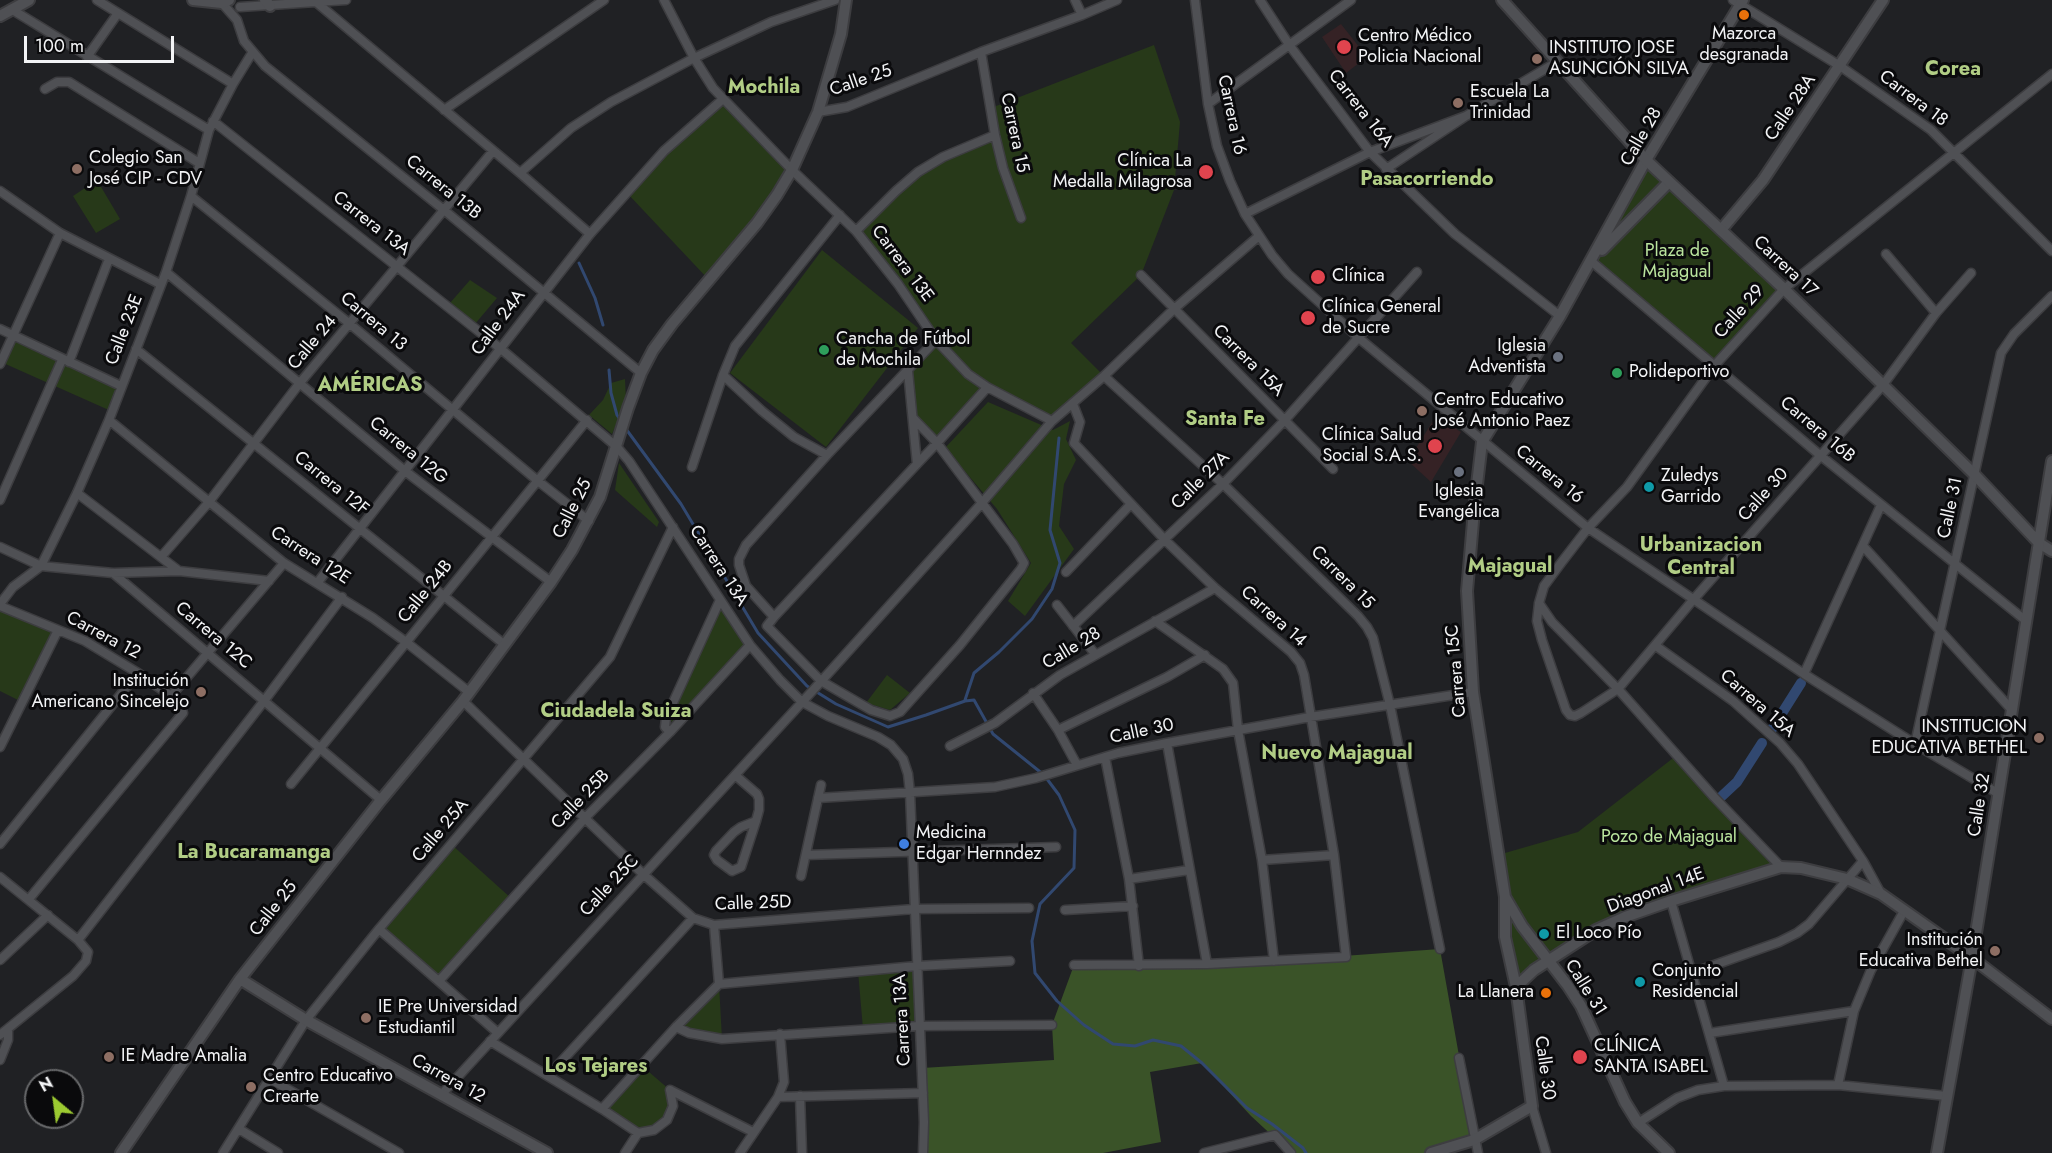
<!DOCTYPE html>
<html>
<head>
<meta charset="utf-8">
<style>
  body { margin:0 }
  #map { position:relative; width:2052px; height:1153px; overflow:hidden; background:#202124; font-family:Jost,sans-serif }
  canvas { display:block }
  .north { position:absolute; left:24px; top:1069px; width:60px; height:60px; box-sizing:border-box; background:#0a0a0c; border:2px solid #67686a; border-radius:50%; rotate:331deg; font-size:16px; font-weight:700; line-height:24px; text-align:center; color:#f3f4f6 }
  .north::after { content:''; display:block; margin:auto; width:21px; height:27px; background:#9cca31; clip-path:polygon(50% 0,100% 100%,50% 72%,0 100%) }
  .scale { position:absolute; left:24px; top:36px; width:150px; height:27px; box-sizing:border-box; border:3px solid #f3f4f6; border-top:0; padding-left:8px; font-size:18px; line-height:21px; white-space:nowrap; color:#f3f4f6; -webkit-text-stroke:4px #0a0a0c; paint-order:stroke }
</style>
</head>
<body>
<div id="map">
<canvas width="2052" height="1153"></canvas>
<div class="north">N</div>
<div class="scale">100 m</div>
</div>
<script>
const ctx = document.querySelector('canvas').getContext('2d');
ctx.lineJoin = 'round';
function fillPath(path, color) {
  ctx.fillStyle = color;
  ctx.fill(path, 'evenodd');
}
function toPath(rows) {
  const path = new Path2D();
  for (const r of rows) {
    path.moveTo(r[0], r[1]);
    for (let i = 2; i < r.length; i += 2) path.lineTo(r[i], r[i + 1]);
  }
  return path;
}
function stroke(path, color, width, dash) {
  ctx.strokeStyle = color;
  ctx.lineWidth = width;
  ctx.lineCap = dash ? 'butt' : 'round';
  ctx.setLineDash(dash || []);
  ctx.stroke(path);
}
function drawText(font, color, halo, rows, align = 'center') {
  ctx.font = font + ' Jost,sans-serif';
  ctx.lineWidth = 6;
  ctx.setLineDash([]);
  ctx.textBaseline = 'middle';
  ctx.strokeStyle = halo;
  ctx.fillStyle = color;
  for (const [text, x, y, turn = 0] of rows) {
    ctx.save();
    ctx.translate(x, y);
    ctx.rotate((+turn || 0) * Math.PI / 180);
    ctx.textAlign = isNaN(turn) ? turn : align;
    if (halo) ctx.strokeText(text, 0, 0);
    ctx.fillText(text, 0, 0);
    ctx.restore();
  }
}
fillPath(toPath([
  [1341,24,1367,57,1346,73,1322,37],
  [1436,416,1461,432,1431,482,1408,461]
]), '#352225');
fillPath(toPath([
  [1154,45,1180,122,1174,190,1141,275,1071,343,1104,376,1052,421,987,387,937,443,913,418,908,371,936,339,856,231,918,172,995,135,991,108],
  [723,99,792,170,709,280,627,193,664,151],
  [1646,160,1784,289,1715,365,1591,261],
  [97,180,120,219,96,233,73,196],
  [822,250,918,328,826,447,730,373],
  [470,280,497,298,475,324,450,303],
  [12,336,121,386,111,411,1,362],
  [625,379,626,401,612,434,589,415,603,400,611,383],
  [988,402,1053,430,1070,421,1066,439,1076,460,1064,484,1059,526,1074,549,1025,616,1008,601,1031,563,997,509,945,448],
  [619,463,659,522,657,527,615,490],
  [720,600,750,645,675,725,668,718],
  [0,606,58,630,18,700,0,691],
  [887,675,910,693,890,710,866,703],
  [1677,755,1783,870,1624,917,1516,987,1498,855,1578,832],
  [451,844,512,899,439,981,379,929],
  [917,966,919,1026,863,1029,858,971],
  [719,984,722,1039,676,1027],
  [642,1066,670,1090,673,1106,667,1120,638,1133,602,1109]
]), '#273919');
fillPath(toPath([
  [1440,949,1474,1140,1431,1153,1291,1153,1251,1116,1202,1063,1150,1072,1161,1142,1103,1153,923,1153,922,1068,1054,1060,1052,1025,1074,965,1274,961]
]), '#3a5328');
stroke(toPath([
  [579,263,595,298,603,325],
  [609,370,611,393,617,415,621,421],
  [626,429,681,504,758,633,807,686,836,704,888,727,926,715,965,701,974,700,993,734,1044,775,1059,795,1075,830,1074,868,1040,904,1032,941,1035,973,1057,1001,1084,1025,1113,1044,1135,1046,1153,1040,1181,1046,1202,1063,1247,1108,1272,1124,1303,1148,1306,1153],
  [965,700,974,673,999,652,1032,619,1052,589,1060,563,1050,530,1059,438]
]), '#314870', 3);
stroke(toPath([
  [1772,729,1801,683],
  [1722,796,1737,782,1762,743]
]), '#314870', 10);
const minor = toPath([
  [97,0,233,84],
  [664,0,694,58,713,88,792,170,856,231,898,284,936,340,953,358,968,374,987,387,1052,421],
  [1075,0,1082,15],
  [1195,0,1208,104,1217,146,1230,181,1245,214,1272,255,1288,274,1360,339,1588,528,1804,674,1915,744,1999,794],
  [1260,0,1290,46,1370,152,1455,234,1560,316],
  [1733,0,1840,66,1931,130,2052,251],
  [316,2,520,173,590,234],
  [222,3,237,20,244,41,265,66,444,210,641,373],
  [240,7,346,0],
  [11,9,209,130],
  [981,52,995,135,1003,168,1021,218],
  [87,57,118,13],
  [45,89,57,82,69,82,199,163],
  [1208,104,1351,0],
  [444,110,604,0],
  [818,112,847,107,981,52,1082,15,1117,0],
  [213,121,501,349,617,447,629,461,750,645,780,680,802,702,828,716,878,737,891,745,903,759,908,774,910,793,924,1122,923,1153],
  [1386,169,1466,116,1557,62],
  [520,173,571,128,611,102,694,58,771,22,835,0],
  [0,191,60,233,160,284],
  [191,196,350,324,538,481,589,521],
  [1245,214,1370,152,1466,116],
  [856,231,896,191,918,172,943,157,995,135],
  [1886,254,1936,313],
  [1591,261,1821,456,2025,620],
  [166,272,405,471,551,582],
  [1971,273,1936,313,1883,385,1693,600,1618,689,1581,713,1575,716,1570,715,1566,710,1542,640,1537,621,1539,603,1544,586,1561,563,1588,528,1627,487,1715,365,1784,289,2052,74],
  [1141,275,1333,469],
  [0,329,121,386],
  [136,349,505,645],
  [69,362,109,259],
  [0,364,60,233],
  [908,371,917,464],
  [723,375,762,411,794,437,827,455],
  [1104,376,1223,484,1358,616,1367,627,1373,638,1390,705,1440,949],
  [1073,404,1080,422,1074,443,1165,540,1215,588,1291,652,1300,663,1304,675,1334,855,1346,957,1207,964,1074,965],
  [913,418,937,443,1013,544,1024,563,1021,569,960,645,900,712,890,716,871,710,821,681,767,626,774,617,917,464,937,443,984,391,987,387],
  [109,420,284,563,373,618,406,642,469,692],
  [692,467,723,375,735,346,840,215],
  [77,493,179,571],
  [0,500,62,360],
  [1863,546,2012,710],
  [0,547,41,566,113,573,179,571,269,581],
  [161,557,209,502,299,384,493,151],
  [1066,572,1130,505],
  [113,573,381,800],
  [318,582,590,234,664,151,723,99],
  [1539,603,1552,622,1618,689,1714,797,1781,867],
  [0,604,13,587,41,566,77,493,109,420,166,272,191,196,209,130,233,84,252,53],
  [1057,605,1095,654],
  [0,606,85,641,138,673,171,696,180,703,183,713,29,899],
  [774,617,746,586,739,565,739,559,746,545,827,455,936,340],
  [1155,621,1223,669,1233,683,1238,730,1262,860,1274,961],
  [1073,626,1223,484,1284,421,1417,272],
  [1656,646,1733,701,1780,743,1798,764,1863,861,1881,894],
  [1804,674,1881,505],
  [1033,693,1058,730,1077,765],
  [171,696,284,563],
  [463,701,643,874,693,918,714,925,914,909,1029,908],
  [1058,730,1167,677,1205,655],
  [670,732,665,727,666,718,720,600],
  [1167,743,1207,964],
  [1915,744,2001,353,2014,334,2052,296],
  [950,746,995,723,1060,675,1215,588],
  [0,747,58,630],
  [1105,757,1129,879,1139,966],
  [735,775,757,794,759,799,759,810,756,821,741,867,732,871,717,860,714,855,716,851,734,832,741,827,756,821],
  [291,784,587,420],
  [818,798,995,787,1036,778,1118,753,1167,743,1310,717,1473,692],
  [0,844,138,673],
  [806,855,1056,847],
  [1262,860,1334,855],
  [801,876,821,785],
  [0,877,78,940,88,952,86,961,73,976,0,1035],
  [1129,879,1189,870],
  [1671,901,1724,1086],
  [1065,910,1133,906],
  [714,925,719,984],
  [379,929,498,1033],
  [78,940,264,701,342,597],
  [0,960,48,915],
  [1692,973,1779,942,1797,933,1809,924,1863,861],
  [439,981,585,818,670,732,750,645],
  [719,984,917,966,1010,961],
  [676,1027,689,1033,722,1039,919,1026,1052,1025],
  [1710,1033,1854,1011],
  [490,1041,602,1109,638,1133],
  [1459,1058,1478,1153],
  [0,1060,8,1040,8,1029],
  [548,1076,693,918],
  [270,1079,399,1153],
  [1838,1085,1854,1011,1871,970,1904,911],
  [670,1090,753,1132],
  [442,1094,816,687,981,504,1052,421,1104,376,1174,309,1259,236],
  [800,1096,802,1153],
  [778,1097,923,1093],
  [1532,1106,1546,1153],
  [602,1109,676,1027,719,984],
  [1638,1123,1677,1098,1698,1090,1724,1086,1838,1085,1947,1096],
  [239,1129,278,1153],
  [223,1153,306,1020,379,929,610,657,673,527],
  [625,1153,638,1133,654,1130,667,1120,673,1106,670,1090],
  [740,1153,778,1097,784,1082,780,1034],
  [1204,1153,1275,1135,1291,1153]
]);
const tertiary = toPath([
  [193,0,222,3,229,0],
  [265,0,270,6],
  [0,16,29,0],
  [1721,230,1763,180,1883,0],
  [1602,250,1669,182],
  [2039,543,2052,551],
  [1505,897,1522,926,1568,986,1581,1006,1625,1102,1638,1123,1669,1153],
  [240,979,306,1020,547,1153],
  [1516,987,1534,970,1568,948,1596,930,1625,917,1671,901,1781,867,1801,868,1847,879,1881,894,1972,958,2052,1019],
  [121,1153,240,979,381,800,463,701,551,582,572,550,600,497,628,408,641,373,653,350,672,324,757,223,777,195,792,170,818,112,841,34,846,0],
  [1431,1153,1474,1140,1532,1106,1516,987,1505,937,1505,897,1473,692,1467,591,1474,510,1482,442,1560,316,1646,160,1743,0]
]);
const secondary = toPath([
  [1502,0,1646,160,1784,289,1883,385,1975,475,2039,543],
  [1937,1153,1972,958,2052,461]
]);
stroke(minor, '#3d3d40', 11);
stroke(tertiary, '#3d3d40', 14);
stroke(secondary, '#3d3d40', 14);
stroke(minor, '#4f5054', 8);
stroke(tertiary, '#4f5054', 10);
stroke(secondary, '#4f5054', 10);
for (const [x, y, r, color] of [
  [1744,15,6,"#e8710a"],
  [1344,47,8,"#e0444e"],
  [1537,59,6,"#8d6e63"],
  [1458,103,6,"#8d6e63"],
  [77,169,6,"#8d6e63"],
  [1206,172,8,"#e0444e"],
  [1318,277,8,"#e0444e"],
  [1308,318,8,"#e0444e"],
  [824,350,6,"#2e9e5b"],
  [1558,357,6,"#6b7280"],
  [1617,373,6,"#2e9e5b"],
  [1422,411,6,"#8d6e63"],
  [1435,446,8,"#e0444e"],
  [1459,472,6,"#6b7280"],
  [1649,487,6,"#0f9aa8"],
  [201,692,6,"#8d6e63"],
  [2039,738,6,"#8d6e63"],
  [904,844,6,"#3f7fe0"],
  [1544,934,6,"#0f9aa8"],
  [1995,951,6,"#8d6e63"],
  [1640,982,6,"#0f9aa8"],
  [1546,993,6,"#e8710a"],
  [366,1018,6,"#8d6e63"],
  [109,1057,6,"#8d6e63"],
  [1580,1057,8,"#e0444e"],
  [251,1087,6,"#8d6e63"]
]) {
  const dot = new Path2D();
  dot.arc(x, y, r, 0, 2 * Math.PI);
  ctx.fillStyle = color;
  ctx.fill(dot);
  stroke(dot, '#0a0a0c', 2);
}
drawText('18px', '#f3f4f6', '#0a0a0c', [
  ["Mazorca",1744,35,"center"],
  ["desgranada",1744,56,"center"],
  ["Centro Médico",1358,37],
  ["Policia Nacional",1358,58],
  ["INSTITUTO JOSE",1549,49],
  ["ASUNCIÓN SILVA",1549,70],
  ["Escuela La",1470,93],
  ["Trinidad",1470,114],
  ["Colegio San",89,159],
  ["José CIP - CDV",89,180],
  ["Clínica La",1192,162,"right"],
  ["Medalla Milagrosa",1192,183,"right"],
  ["Clínica",1332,277],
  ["Clínica General",1322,308],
  ["de Sucre",1322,329],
  ["Cancha de Fútbol",836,340],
  ["de Mochila",836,361],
  ["Iglesia",1546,347,"right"],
  ["Adventista",1546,368,"right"],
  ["Polideportivo",1629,373],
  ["Centro Educativo",1434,401],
  ["José Antonio Paez",1434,422],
  ["Clínica Salud",1422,436,"right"],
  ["Social S.A.S.",1422,457,"right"],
  ["Zuledys",1661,477],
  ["Garrido",1661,498],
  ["Iglesia",1459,492,"center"],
  ["Evangélica",1459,513,"center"],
  ["Institución",189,682,"right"],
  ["Americano Sincelejo",189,703,"right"],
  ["INSTITUCION",2027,728,"right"],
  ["EDUCATIVA BETHEL",2027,749,"right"],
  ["Medicina",916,834],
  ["Edgar Hernndez",916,855],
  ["El Loco Pío",1556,934],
  ["Institución",1983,941,"right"],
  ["Educativa Bethel",1983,962,"right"],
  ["Conjunto",1652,972],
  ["Residencial",1652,993],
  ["La Llanera",1534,993,"right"],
  ["IE Pre Universidad",378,1008],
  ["Estudiantil",378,1029],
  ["CLÍNICA",1594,1047],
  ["SANTA ISABEL",1594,1068],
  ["IE Madre Amalia",121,1057],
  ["Centro Educativo",263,1077],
  ["Crearte",263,1098]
], 'left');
drawText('18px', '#f3f4f6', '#0a0a0c', [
  ["Calle 25",861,81,-19],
  ["Carrera 18",1913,99,37],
  ["Calle 28A",1791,108,-56],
  ["Carrera 16A",1360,109,52],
  ["Carrera 16",1231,115,78],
  ["Carrera 15",1014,133,78],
  ["Calle 28",1642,137,-60],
  ["Carrera 13B",443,188,39],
  ["Carrera 13A",371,224,38],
  ["Carrera 13E",902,264,53],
  ["Carrera 17",1785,267,43],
  ["Calle 29",1740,312,-48],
  ["Carrera 13",373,322,40],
  ["Calle 24A",499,323,-53],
  ["Calle 23E",125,330,-69],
  ["Calle 24",313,343,-50],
  ["Carrera 15A",1248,361,45],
  ["Carrera 16B",1817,430,40],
  ["Carrera 12G",408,451,39],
  ["Carrera 16",1549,475,39],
  ["Calle 27A",1201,481,-45],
  ["Carrera 12F",331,484,39],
  ["Calle 30",1764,495,-48],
  ["Calle 31",1951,508,-78],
  ["Calle 25",573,509,-63],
  ["Carrera 12E",310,556,33],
  ["Carrera 13A",718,566,57],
  ["Carrera 15",1342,578,45],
  ["Calle 24B",426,592,-51],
  ["Carrera 14",1273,617,42],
  ["Carrera 12",103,636,28],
  ["Carrera 12C",213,636,40],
  ["Calle 28",1072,649,-31],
  ["Carrera 15C",1457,671,-95],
  ["Carrera 15A",1757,704,41],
  ["Calle 30",1142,732,-12],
  ["Calle 25B",581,800,-46],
  ["Calle 32",1980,805,-81],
  ["Calle 25A",441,831,-50],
  ["Calle 25C",610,886,-47],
  ["Diagonal 14E",1656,891,-20],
  ["Calle 25D",753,904,-2],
  ["Calle 25",274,909,-52],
  ["Calle 31",1585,988,58],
  ["Carrera 13A",903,1020,-93],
  ["Calle 30",1544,1068,82],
  ["Carrera 12",448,1079,29]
]);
drawText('18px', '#bae49e', '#0a0a0c', [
  ["Plaza de",1677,252],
  ["Majagual",1677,273],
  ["Pozo de Majagual",1669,838]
]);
drawText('bold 20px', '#b1cd85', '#0a0a0c', [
  ["Corea",1953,70],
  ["Mochila",764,88],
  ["Pasacorriendo",1427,180],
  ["AMÉRICAS",370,386],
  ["Santa Fe",1225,420],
  ["Urbanizacion",1701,546],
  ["Central",1701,569],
  ["Majagual",1510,567],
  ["Ciudadela Suiza",616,712],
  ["Nuevo Majagual",1337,754],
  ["La Bucaramanga",254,853],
  ["Los Tejares",596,1067]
]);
</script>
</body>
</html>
